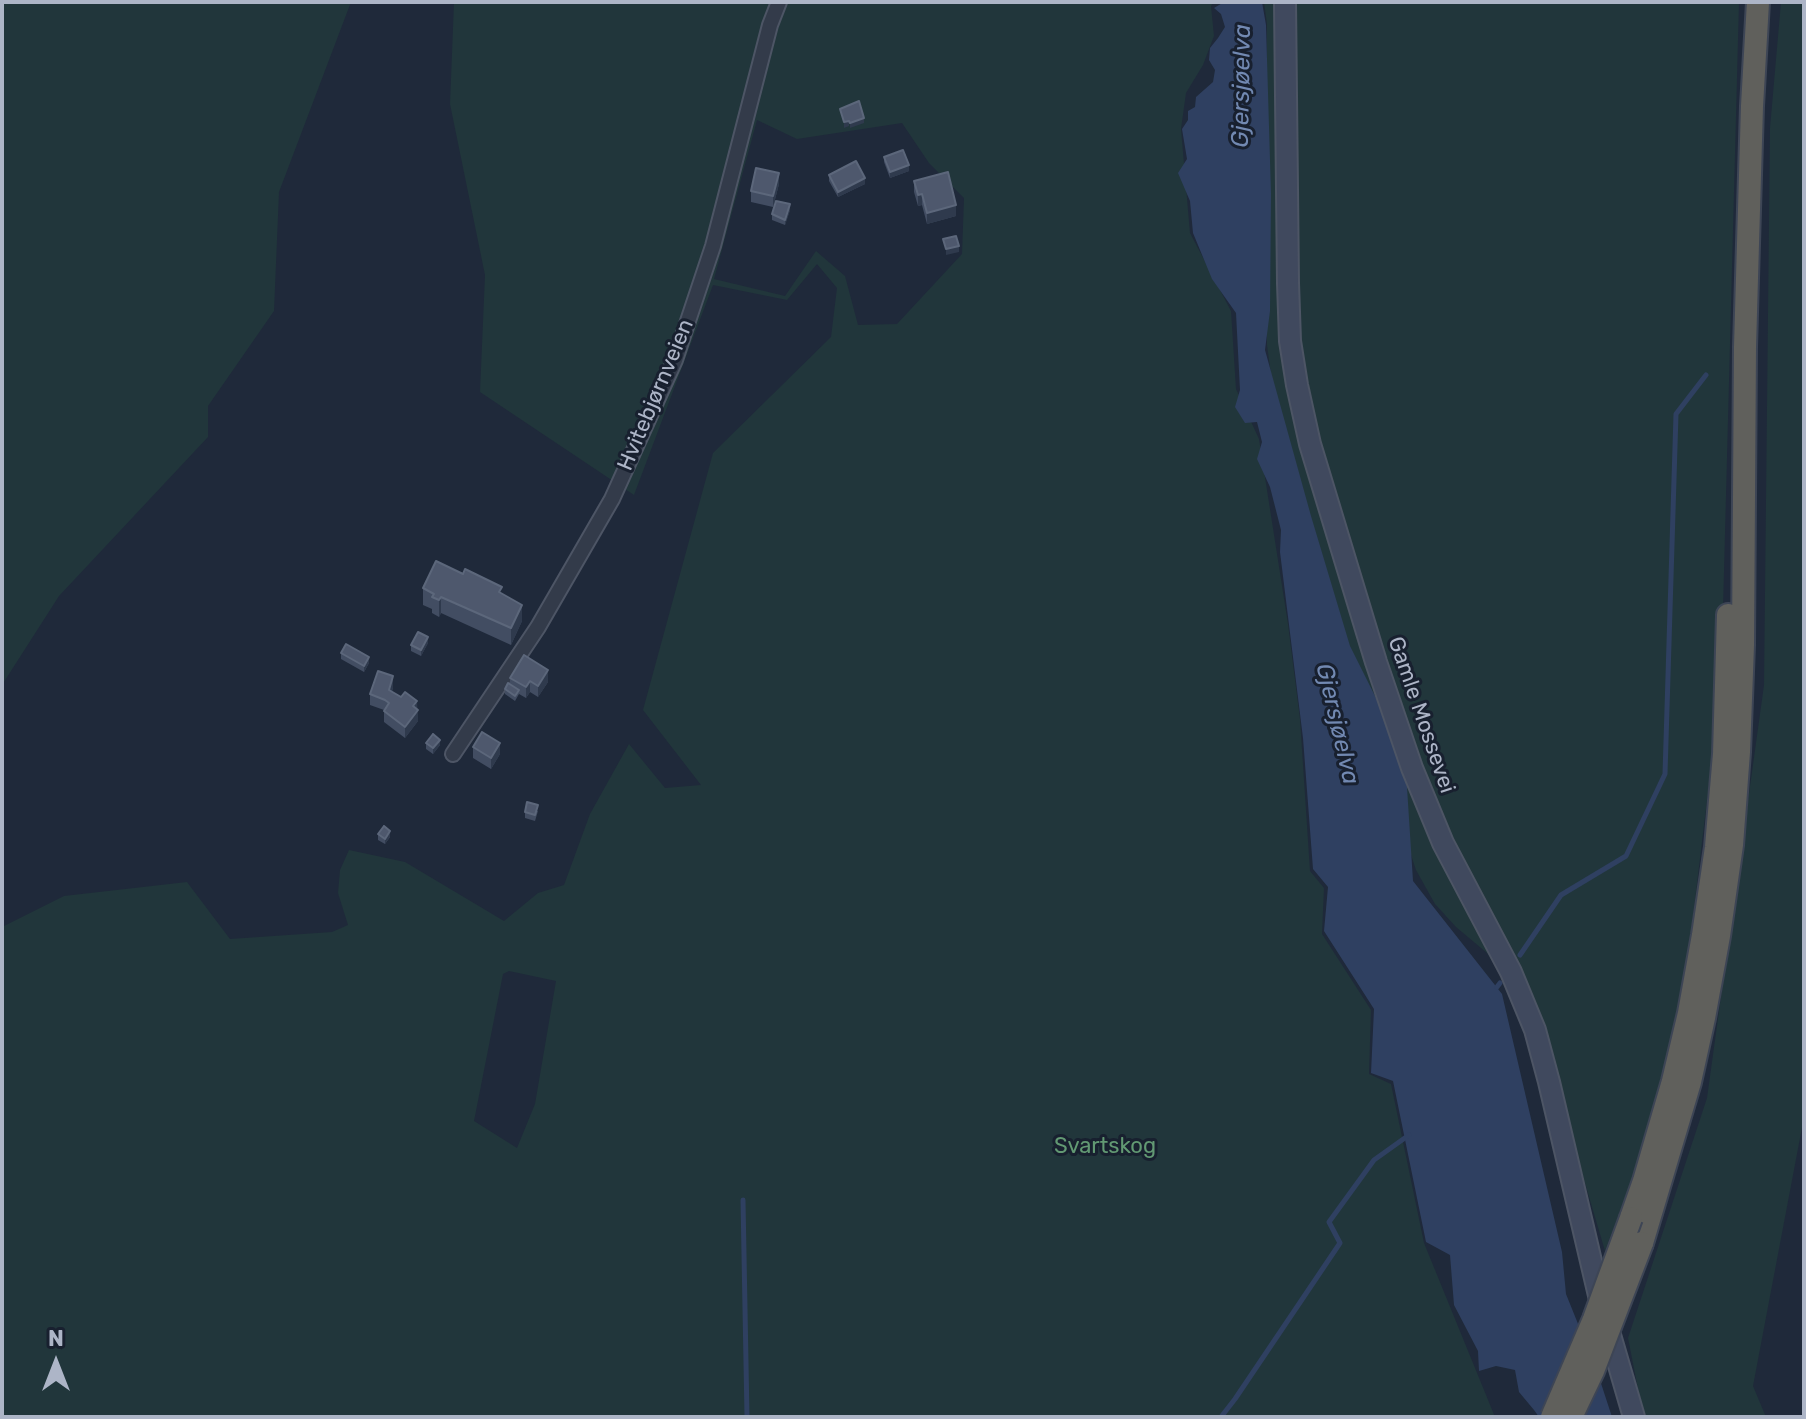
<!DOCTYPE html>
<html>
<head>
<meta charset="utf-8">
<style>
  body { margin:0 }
  #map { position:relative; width:1806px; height:1419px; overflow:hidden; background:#1f293a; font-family:Rubik,sans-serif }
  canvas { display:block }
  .frame { position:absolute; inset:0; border:4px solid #adb5c7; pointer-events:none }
  .north { position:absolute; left:16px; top:1323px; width:80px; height:80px; -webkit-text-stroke:6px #18202f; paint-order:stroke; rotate:0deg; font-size:22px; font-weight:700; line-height:32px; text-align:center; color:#adb5c7 }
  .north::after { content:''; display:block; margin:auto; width:28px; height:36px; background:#adb5c7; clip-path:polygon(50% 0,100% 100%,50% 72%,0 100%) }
</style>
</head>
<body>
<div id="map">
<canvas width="1806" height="1419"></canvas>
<div class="frame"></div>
<div class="north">N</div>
</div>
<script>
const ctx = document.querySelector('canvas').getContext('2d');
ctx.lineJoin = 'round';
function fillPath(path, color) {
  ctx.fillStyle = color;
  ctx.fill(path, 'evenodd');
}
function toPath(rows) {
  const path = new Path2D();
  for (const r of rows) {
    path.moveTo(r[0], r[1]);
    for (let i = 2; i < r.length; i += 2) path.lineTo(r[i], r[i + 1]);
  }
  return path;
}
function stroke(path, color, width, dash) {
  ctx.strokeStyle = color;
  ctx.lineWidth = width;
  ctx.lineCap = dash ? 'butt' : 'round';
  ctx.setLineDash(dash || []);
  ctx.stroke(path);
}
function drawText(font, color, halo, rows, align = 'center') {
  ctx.font = font + ' Rubik,sans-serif';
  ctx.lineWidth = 6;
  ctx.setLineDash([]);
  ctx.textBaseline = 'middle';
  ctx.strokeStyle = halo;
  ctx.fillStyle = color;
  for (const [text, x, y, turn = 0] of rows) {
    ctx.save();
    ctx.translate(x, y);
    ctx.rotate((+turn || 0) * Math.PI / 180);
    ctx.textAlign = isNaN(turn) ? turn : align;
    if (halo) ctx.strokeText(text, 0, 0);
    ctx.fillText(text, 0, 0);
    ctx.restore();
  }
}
fillPath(toPath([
  [2,2,351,2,279,192,274,311,208,406,208,437,59,596,2,685],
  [454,2,1214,2,1211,6,1214,36,1203,65,1186,93,1181,129,1190,233,1231,311,1236,389,1259,439,1288,624,1300,719,1310,871,1324,888,1322,934,1371,1010,1369,1074,1391,1084,1424,1243,1495,1417,2,1417,2,927,64,896,187,882,230,939,332,932,348,925,338,893,340,870,349,850,405,862,504,921,538,893,564,885,590,814,629,744,665,788,701,785,643,710,713,453,831,337,837,288,817,264,787,300,713,285,634,495,480,392,485,275,450,104],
  [757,120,797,139,902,123,929,163,964,198,962,254,897,324,858,325,845,276,816,251,785,296,714,279],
  [509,971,556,981,535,1104,517,1148,474,1121,503,974],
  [1264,2,1739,2,1721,685,1675,1065,1605,1251,1542,1037,1487,953,1456,927,1435,904,1416,870,1320,581,1275,404,1267,345,1266,135,1267,24],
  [1781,2,1802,2,1804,34,1804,1117,1753,1386,1766,1417,1646,1417,1639,1394,1628,1338,1707,1098,1764,685,1770,128]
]), '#21363b');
fillPath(toPath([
  [1224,2,1262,2,1266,25,1271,194,1270,311,1265,350,1311,516,1350,646,1405,756,1413,881,1502,994,1562,1252,1566,1294,1597,1371,1612,1417,1539,1417,1534,1410,1519,1392,1515,1370,1496,1366,1479,1371,1478,1351,1454,1305,1450,1255,1426,1242,1393,1081,1371,1073,1374,1009,1324,931,1328,887,1313,869,1303,738,1280,552,1281,530,1270,487,1257,459,1262,442,1257,422,1245,423,1235,407,1240,390,1236,313,1212,279,1193,233,1190,201,1178,173,1187,159,1182,129,1188,120,1188,111,1195,107,1196,97,1213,82,1215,70,1209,60,1210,48,1218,38,1225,27,1221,14,1214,8]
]), '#2f4061');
stroke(toPath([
  [1520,955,1561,895,1626,856,1665,774,1676,414,1706,375],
  [1497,987,1500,983],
  [743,1200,747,1417],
  [1221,1417,1235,1399,1340,1243,1329,1222,1374,1160,1409,1135]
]), '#2f4061', 5);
const minor = toPath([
  [453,754,538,627,612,499,675,360,713,246,770,25,779,2]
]);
const secondary = toPath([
  [1285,2,1288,283,1290,341,1297,385,1310,444,1376,662,1412,768,1443,843,1511,972,1535,1030,1549,1082,1601,1304,1634,1417]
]);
const trunk = toPath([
  [1631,1218,1644,1181,1673,1081,1689,1013,1703,935,1716,847,1724,754,1728,615],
  [1642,1243,1690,1082,1704,1018,1719,936,1732,845,1739,752,1743,645,1745,347,1752,106,1758,2]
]);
stroke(minor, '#4d5565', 18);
stroke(secondary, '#4d5565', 24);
stroke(trunk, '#3d4555', 26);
stroke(minor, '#333b4a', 14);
stroke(secondary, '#40495e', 20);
stroke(trunk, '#60605c', 22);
const trunkBridge = toPath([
  [1552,1417,1594,1319,1631,1218],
  [1571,1417,1593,1371,1642,1243]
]);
stroke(trunkBridge, '#3d4555', 26, []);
stroke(trunkBridge, '#60605c', 22);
fillPath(toPath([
  [884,157,909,171,890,178,884,162],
  [829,175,865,184,838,197,829,181],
  [914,181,956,216,927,224,922,205,918,206,914,192],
  [779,184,773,207,751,202,751,191],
  [790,210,785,225,772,220,772,214],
  [423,588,502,593,522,621,511,645,441,613,439,617,432,613,432,609,423,605],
  [428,643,421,656,411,651,411,645],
  [341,653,369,663,364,672,341,659],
  [510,678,548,682,538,697,530,692,526,698,519,694,515,701,505,694,505,689,510,685],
  [393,687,392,692,417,709,418,721,405,738,384,722,384,710,370,705,370,694],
  [426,743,440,745,433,754,426,749],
  [473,747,500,754,491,769,473,758],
  [538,811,535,821,525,818,525,812],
  [378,834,390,837,385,844,378,840]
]), '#424d62');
fillPath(toPath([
  [864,118,864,123,850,128,850,123],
  [849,121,849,126,844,128,844,122],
  [909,165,909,171,890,178,890,172],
  [779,173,779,184,773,207,773,196],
  [865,178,865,184,838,197,838,192],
  [922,194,922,205,918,206,918,195],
  [790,204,790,210,785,225,785,220],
  [956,205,956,216,927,224,927,213],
  [959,246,959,252,946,255,946,249],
  [441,597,441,613,439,617,439,600],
  [522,605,522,621,511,645,511,628],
  [428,637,428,643,421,656,421,650],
  [369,657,369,663,364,672,364,666],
  [548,670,548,682,538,697,538,686],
  [393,676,393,687,389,701,389,690],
  [530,681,530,692,526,698,526,687],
  [417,701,418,721,405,738,405,727,413,706],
  [440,740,440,745,433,754,433,748],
  [500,743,500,754,491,769,491,758],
  [390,831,390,837,385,844,385,839]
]), '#2f3a4d');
const building = toPath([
  [859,101,864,118,850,123,849,121,844,122,840,109,859,101],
  [903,150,909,165,890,172,884,157,903,150],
  [856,161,865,178,838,192,829,175,856,161],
  [756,168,779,173,773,196,751,191,756,168],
  [948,172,956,205,927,213,922,194,918,195,914,181,948,172],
  [776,201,790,204,785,220,772,214,776,201],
  [956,236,959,246,946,249,943,239,956,236],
  [436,561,463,574,465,569,502,587,499,592,522,605,511,628,441,597,439,600,432,597,434,594,423,588,436,561],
  [418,632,428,637,421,650,411,645,418,632],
  [346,644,369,657,364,666,341,653,346,644],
  [524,655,548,670,538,686,530,681,526,687,510,678,524,655],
  [378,671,393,676,389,690,401,697,405,692,417,701,413,706,418,710,405,727,384,711,389,703,385,700,370,694,378,671],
  [508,683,519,690,515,696,505,689,508,683],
  [482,732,500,743,491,758,473,747,482,732],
  [433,734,440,740,433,748,426,743,433,734],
  [527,802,538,805,535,815,525,812,527,802],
  [384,826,390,831,385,839,378,834,384,826]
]);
fillPath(building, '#4e586d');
stroke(building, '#5c677b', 2);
drawText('22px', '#adb5c7', '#18202f', [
  ["Hvitebjørnveien",656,395,-67],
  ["Gamle Mossevei",1421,715,71]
]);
drawText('22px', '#629973', '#18202f', [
  ["Svartskog",1105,1147]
]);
drawText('italic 24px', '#7289b2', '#18202f', [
  ["Gjersjøelva",1242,86,-89],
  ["Gjersjøelva",1337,724,77]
]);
</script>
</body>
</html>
